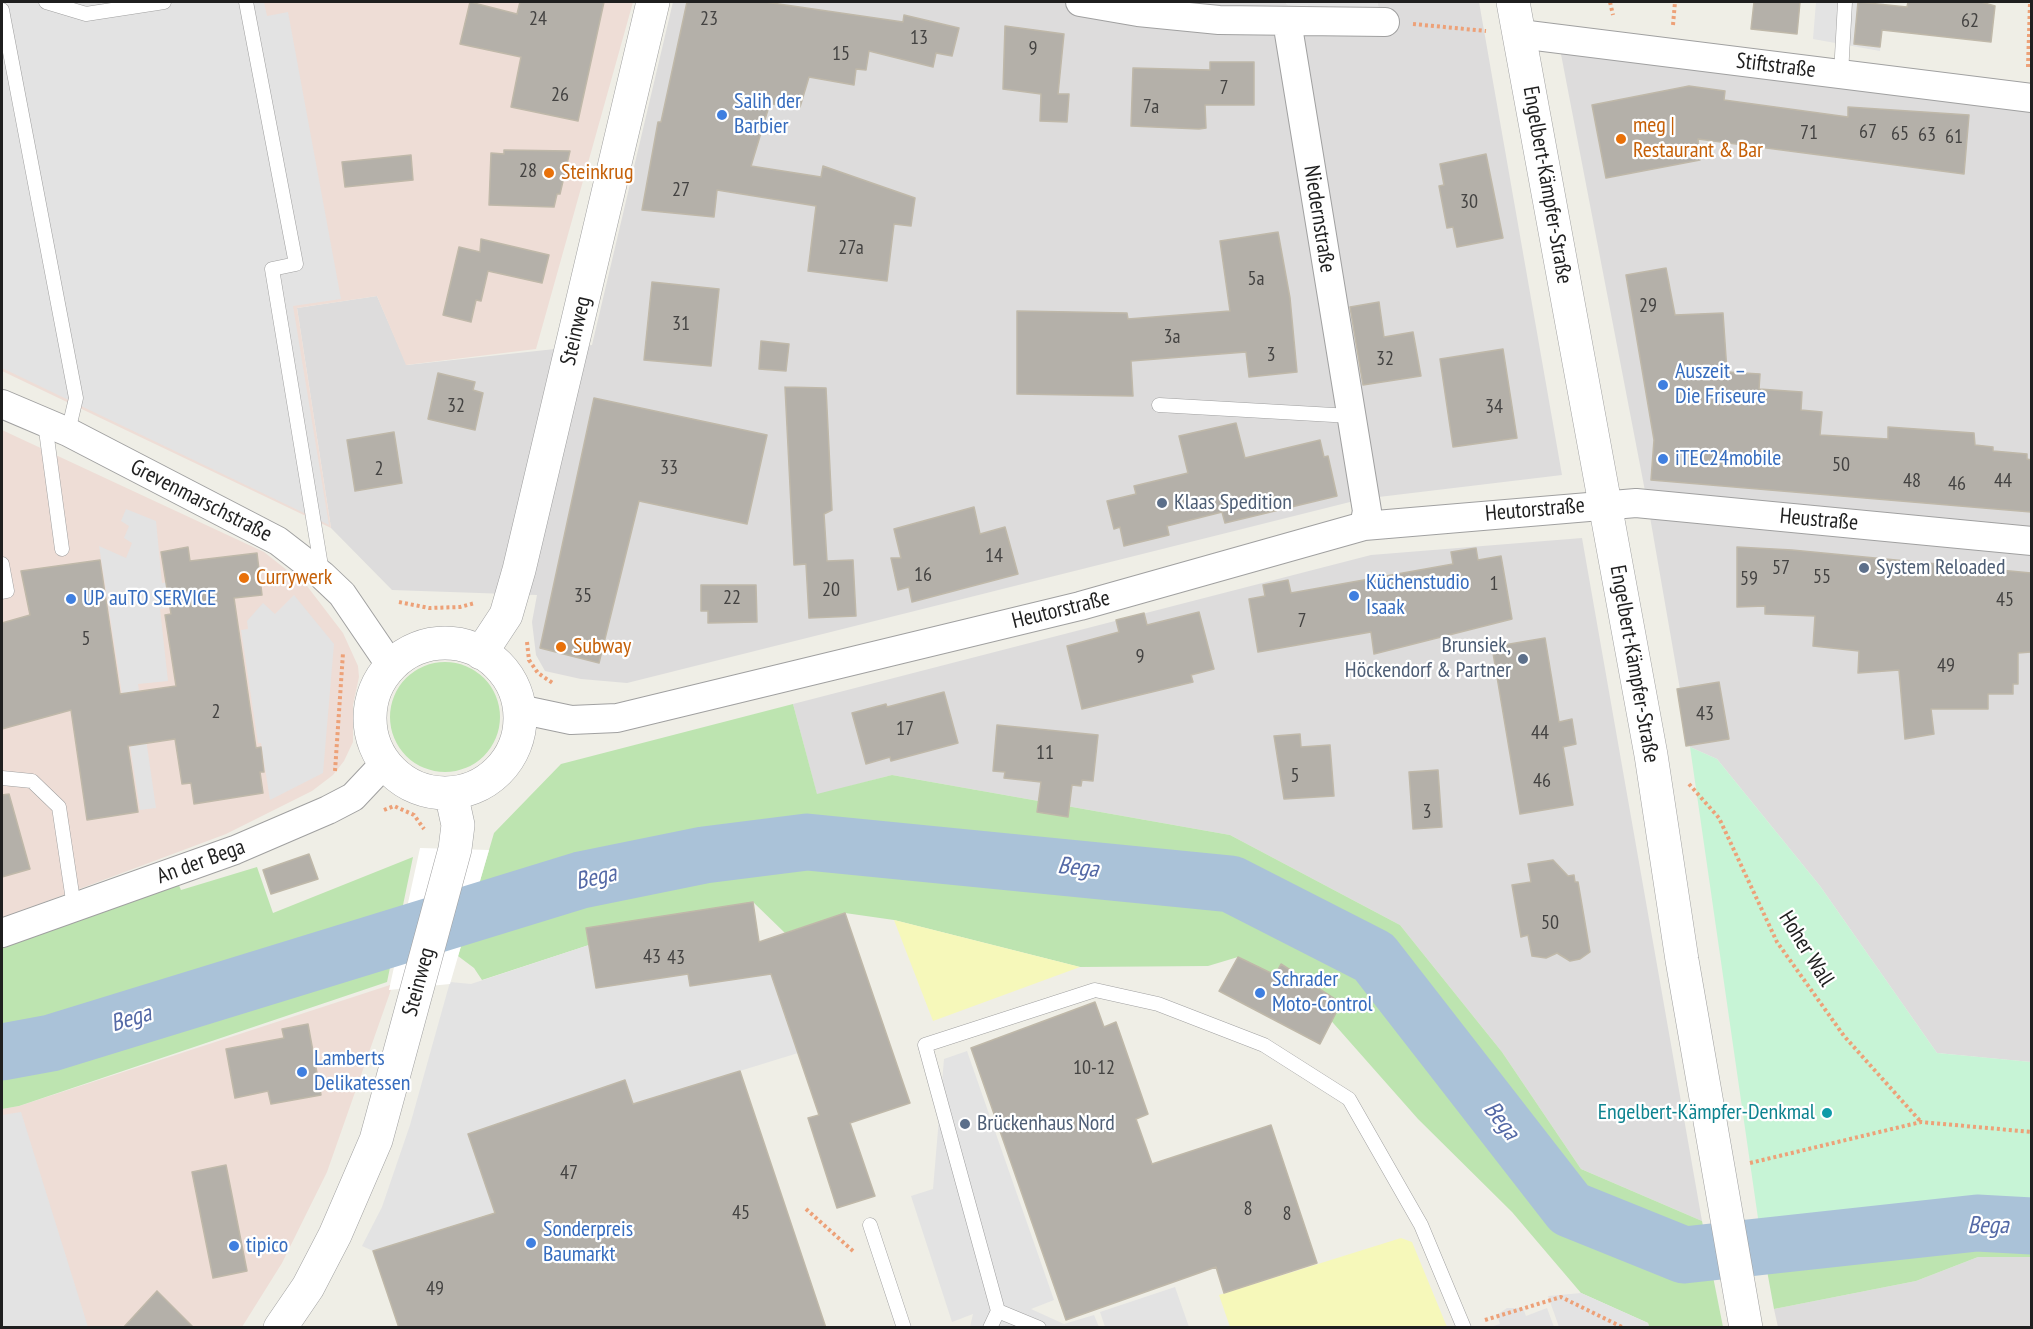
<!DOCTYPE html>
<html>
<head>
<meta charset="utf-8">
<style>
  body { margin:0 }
  #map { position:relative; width:2033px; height:1329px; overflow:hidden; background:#efeee6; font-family:"PT Sans Narrow",sans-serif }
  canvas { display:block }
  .frame { position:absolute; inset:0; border:3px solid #1f1f1f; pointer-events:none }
</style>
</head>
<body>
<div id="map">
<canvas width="2033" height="1329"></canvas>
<div class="frame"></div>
</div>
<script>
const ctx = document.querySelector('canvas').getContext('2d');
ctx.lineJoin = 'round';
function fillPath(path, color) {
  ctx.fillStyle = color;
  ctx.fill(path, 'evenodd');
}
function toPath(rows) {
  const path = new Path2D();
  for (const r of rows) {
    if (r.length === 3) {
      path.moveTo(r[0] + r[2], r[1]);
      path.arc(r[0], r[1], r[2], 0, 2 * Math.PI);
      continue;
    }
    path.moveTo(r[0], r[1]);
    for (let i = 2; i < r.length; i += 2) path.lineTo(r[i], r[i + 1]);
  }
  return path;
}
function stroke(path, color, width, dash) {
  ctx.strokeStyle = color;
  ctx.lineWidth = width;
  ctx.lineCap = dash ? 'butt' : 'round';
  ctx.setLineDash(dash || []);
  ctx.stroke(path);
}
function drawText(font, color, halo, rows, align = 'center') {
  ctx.font = font + ' "PT Sans Narrow",sans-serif';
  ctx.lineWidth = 4.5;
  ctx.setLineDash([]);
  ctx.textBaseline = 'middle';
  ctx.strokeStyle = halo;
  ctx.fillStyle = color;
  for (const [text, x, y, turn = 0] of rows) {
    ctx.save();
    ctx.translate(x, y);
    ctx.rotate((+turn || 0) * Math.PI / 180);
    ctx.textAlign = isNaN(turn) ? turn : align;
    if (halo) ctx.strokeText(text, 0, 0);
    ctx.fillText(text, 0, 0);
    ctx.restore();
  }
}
fillPath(toPath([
  [673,2,1286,2,1287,5,1379,9,1377,2,1479,2,1562,475,1362,499,627,683,581,679,545,671,536,655,532,622,537,595,392,590,331,528,297,308,377,296,407,365,592,345],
  [1560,49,2031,111,2031,528,1645,491],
  [1650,517,2031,553,2031,1062,1937,1053,1820,886,1717,759,1690,747],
  [1582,538,1702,1221,1581,1169,1502,1052,1400,925,1230,835,892,775,817,795,793,704,1371,555],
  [1978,1257,2031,1257,2031,1327,1778,1327,1774,1309,1916,1281]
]), '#dddcdc');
fillPath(toPath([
  [2,2,633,2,536,349,406,365,377,296,297,308,331,528,2,371],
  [2,430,264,552,307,586,343,633,358,666,359,677,353,705,353,742,344,761,333,775,312,791,226,834,2,918],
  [393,984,327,1172,282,1263,242,1327,2,1327,2,1109,19,1106]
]), '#eeddd6');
fillPath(toPath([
  [445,717,55],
  [793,704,817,794,892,775,1230,835,1400,925,1502,1052,1581,1169,1702,1221,1723,1327,1649,1327,1648,1323,1581,1293,1512,1212,1418,1119,1281,964,1275,975,1238,957,1208,966,1080,967,894,920,845,913,785,933,753,902,587,928,589,945,482,980,474,968,458,956,494,833,561,764],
  [413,857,387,982,19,1106,2,1109,2,945,178,883,181,890,257,867,273,913],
  [2031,1202,2031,1257,1978,1257,1916,1281,1774,1309,1760,1232,1965,1204]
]), '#bde4b0');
fillPath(toPath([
  [894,920,1080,967,933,1021],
  [1401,1238,1412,1242,1447,1327,1230,1327,1219,1295]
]), '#f6f8ba');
fillPath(toPath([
  [1690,747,1717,759,1820,886,1937,1053,2031,1062,2031,1202,1965,1204,1760,1232]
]), '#c7f4d6');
fillPath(toPath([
  [2,2,264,2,267,16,288,12,341,299,293,306,329,525,2,368],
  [1286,2,1377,2,1379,9,1287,5],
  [1816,2,1884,2,1880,51,1813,39],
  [126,509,156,521,162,583,192,579,195,604,160,609,168,681,138,684,156,808,140,810,99,546,126,558,132,543,124,538,129,526,121,521],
  [294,595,334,644,323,773,270,800,261,743,258,743,241,630,248,629,247,621,263,603,275,614],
  [589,945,596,988,688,974,690,986,771,974,798,1053,633,1104,625,1080,468,1134,495,1212,373,1251,362,1246,382,1207,410,1125,450,982,471,984],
  [967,1051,1054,1300,1031,1309,1064,1324,1094,1315,1099,1327,970,1327,973,1314,952,1322,911,1196,933,1189,944,1059],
  [21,1112,88,1327,2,1327,2,1115],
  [1175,1287,1189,1327,1105,1327,1100,1312],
  [1581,1293,1648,1323,1649,1327,1559,1327,1548,1296],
  [1507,1308,1523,1308,1526,1316,1547,1308,1554,1327,1490,1327,1500,1324,1497,1315]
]), '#e3e3e3');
fillPath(toPath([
  [420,848,489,850,450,984,389,990]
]), '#fff');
stroke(toPath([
  [2,1052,51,1043,581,880,704,855,807,842,1231,884,1374,957,1570,1209,1684,1255,1977,1223,2032,1226]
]), '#aac2d8', 57);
const building = toPath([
  [470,2,517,14,520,2,604,2,578,121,511,107,521,57,460,44,470,2],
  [687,2,765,2,903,22,904,15,959,28,952,56,936,53,933,67,869,51,866,70,856,69,854,85,809,77,800,107,781,102,780,106,770,103,751,166,821,177,823,166,915,198,911,226,894,224,887,281,808,271,816,206,717,190,714,217,642,210,658,122,661,122,687,2],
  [1754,2,1800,2,1797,34,1751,29,1754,2],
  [1858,2,1907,7,1908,2,1981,2,1995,6,1991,42,1882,30,1880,47,1854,44,1858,2],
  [1005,26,1064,34,1058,94,1069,94,1067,122,1040,121,1041,94,1003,89,1005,26],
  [1210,62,1254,62,1254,105,1205,105,1206,128,1199,129,1131,126,1133,68,1210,70,1210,62],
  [1689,86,1725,91,1724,100,1848,117,1848,107,1969,115,1964,174,1698,139,1700,160,1606,178,1592,105,1689,86],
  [504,150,570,151,560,194,557,194,554,207,489,205,491,153,504,154,504,150],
  [1486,154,1503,238,1457,247,1453,227,1447,228,1439,186,1444,185,1440,164,1486,154],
  [411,155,413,180,345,187,342,162,411,155],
  [1278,232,1290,298,1297,372,1249,377,1246,352,1131,361,1133,396,1017,394,1017,311,1127,313,1128,319,1230,311,1220,241,1278,232],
  [481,239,549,255,542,283,488,271,481,301,476,300,471,322,443,315,459,247,480,252,481,239],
  [1666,268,1675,315,1723,313,1727,372,1760,374,1759,389,1802,392,1801,410,1822,412,1820,435,1888,439,1888,427,1974,433,1975,445,1993,447,1993,451,2027,454,2027,459,2031,460,2031,512,1651,480,1654,440,1626,275,1666,268],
  [652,282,719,289,711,366,644,360,652,282],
  [1379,302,1384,337,1413,332,1421,376,1363,385,1350,307,1379,302],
  [761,341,789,344,786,371,759,369,761,341],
  [1503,349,1517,438,1453,447,1440,359,1503,349],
  [438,373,475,382,473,390,483,393,475,430,428,419,438,373],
  [785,387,826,388,832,510,824,514,827,561,853,560,856,616,809,618,806,564,794,565,785,387],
  [594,398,767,435,747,524,639,501,599,663,540,648,594,398],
  [1236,423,1245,458,1320,440,1324,457,1328,456,1337,496,1225,523,1222,512,1167,526,1169,535,1124,546,1120,527,1114,529,1107,501,1136,494,1134,486,1188,473,1179,436,1236,423],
  [394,432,402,483,355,491,347,440,394,432],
  [974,507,980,534,1005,527,1018,574,912,602,909,587,898,590,891,558,901,558,894,529,974,507],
  [188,547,190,561,257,553,262,595,234,598,256,748,261,747,264,772,260,772,263,793,194,804,191,783,182,784,175,739,128,746,138,812,87,820,71,710,2,729,2,623,30,615,21,571,100,560,120,694,176,686,165,615,171,614,161,552,188,547],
  [1737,547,1792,550,2031,573,2031,652,2018,653,2018,684,2013,684,2013,694,1988,694,1988,709,1931,709,1934,734,1905,739,1899,670,1858,673,1859,651,1813,646,1815,616,1765,614,1765,606,1737,607,1737,547],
  [1476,548,1478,560,1501,556,1512,619,1374,654,1371,632,1258,652,1249,599,1265,596,1263,585,1288,580,1291,593,1453,564,1451,552,1476,548],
  [701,585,756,585,757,622,708,623,708,611,701,611,701,585],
  [1199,612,1214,669,1191,675,1193,682,1082,709,1067,646,1119,632,1116,620,1144,613,1147,625,1199,612],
  [1545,638,1559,722,1572,719,1576,744,1563,747,1573,805,1520,814,1492,647,1545,638],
  [1719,682,1729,739,1686,746,1677,689,1719,682],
  [944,692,958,743,891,761,890,757,866,764,852,713,886,704,887,707,944,692],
  [997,725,1098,735,1093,781,1082,780,1081,786,1072,785,1068,817,1037,812,1041,782,1004,778,1005,772,993,771,997,725],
  [1300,734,1301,747,1330,745,1334,796,1284,799,1274,736,1300,734],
  [1438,770,1442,827,1413,829,1409,772,1438,770],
  [9,794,30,869,2,877,2,795,9,794],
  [309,854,318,879,271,894,263,870,309,854],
  [1553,860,1568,876,1574,875,1575,882,1578,882,1590,952,1580,959,1570,961,1557,953,1546,958,1532,956,1528,935,1521,937,1512,885,1531,882,1528,864,1553,860],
  [753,902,759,942,845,913,910,1103,850,1123,875,1196,837,1208,808,1118,819,1115,771,974,690,986,688,974,596,988,586,928,753,902],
  [1238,957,1275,975,1281,964,1341,1003,1320,1044,1219,991,1238,957],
  [1095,1002,1104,1027,1116,1022,1148,1114,1136,1119,1152,1164,1271,1125,1317,1263,1224,1293,1216,1267,1066,1320,971,1048,1095,1002],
  [308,1024,321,1095,271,1104,268,1091,235,1098,226,1049,284,1038,282,1029,308,1024],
  [740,1071,826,1328,399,1328,373,1251,495,1213,468,1134,625,1080,633,1104,740,1071],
  [226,1165,247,1271,213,1278,192,1172,226,1165],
  [157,1291,194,1328,123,1328,157,1291]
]);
fillPath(building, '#b4b0a9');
stroke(building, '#bfb8a9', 1.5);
const service = toPath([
  [46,2,86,14,164,2],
  [246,2,296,264,272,269,322,572],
  [2,10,76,398,68,432],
  [1841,74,1845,2],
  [1159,405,1351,416],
  [45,423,62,549],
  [2,564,7,591,2,592],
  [2,778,32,781,59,807,74,907],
  [870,1225,904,1328],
  [998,1311,1039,1328],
  [990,1328,998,1311,925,1045,1095,990,1158,1004,1264,1045,1349,1099,1421,1225,1464,1328]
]);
const minor = toPath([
  [1080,2,1138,12,1219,20,1385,22],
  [1287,21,1367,511,1364,526],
  [1520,34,2032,98],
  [2,404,68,432,278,541,322,575,342,594,391,666],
  [519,709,571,720,617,718,1080,606,1364,526,1636,503,2032,541],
  [2,933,235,850,328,810,353,797,385,763]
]);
const tertiary = toPath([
  [1513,2,1651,755,1682,960,1746,1328],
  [445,718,75],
  [481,653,506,615,519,570,653,2],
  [280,1328,308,1287,335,1235,376,1140,455,849,458,825,451,793]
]);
stroke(service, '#a0a0a0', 15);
stroke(minor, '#a0a0a0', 30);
stroke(tertiary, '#a0a0a0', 34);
stroke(toPath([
  [1610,2,1613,15],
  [1413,24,1486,31],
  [1673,25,1675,2],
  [2028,67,2030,2],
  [399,602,429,608,460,607,475,603],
  [527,642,529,660,538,673,554,684],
  [335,771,343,653],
  [1689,784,1719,818,1777,942,1844,1036,1921,1122],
  [384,810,394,806,414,815,424,829],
  [1750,1163,1921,1122,2032,1132],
  [806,1209,853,1251],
  [1485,1320,1561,1297,1624,1328]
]), '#eda178', 4, [3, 3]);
stroke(service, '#fff', 14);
stroke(minor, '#fff', 28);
stroke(tertiary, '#fff', 33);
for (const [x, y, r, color] of [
  [722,115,6,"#3f7fe0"],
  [1621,139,6,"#e8710a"],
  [549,173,6,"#e8710a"],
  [1663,385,6,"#3f7fe0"],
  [1663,459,6,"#3f7fe0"],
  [1162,503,6,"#5c6f8a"],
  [1864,568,6,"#5c6f8a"],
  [244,578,6,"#e8710a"],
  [1354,596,6,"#3f7fe0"],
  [71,599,6,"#3f7fe0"],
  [561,647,6,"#e8710a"],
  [1523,659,6,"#5c6f8a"],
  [1260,993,6,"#3f7fe0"],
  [302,1072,6,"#3f7fe0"],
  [1827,1113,6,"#0f9aa8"],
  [965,1124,6,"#5c6f8a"],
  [531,1243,6,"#3f7fe0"],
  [234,1246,6,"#3f7fe0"]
]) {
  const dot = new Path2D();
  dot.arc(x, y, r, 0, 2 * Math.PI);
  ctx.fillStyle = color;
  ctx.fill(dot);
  stroke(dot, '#fff', 2);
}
drawText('20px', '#444342', null, [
  ["24",538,19],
  ["23",709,19],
  ["62",1970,21],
  ["13",919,38],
  ["9",1033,49],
  ["15",841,54],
  ["7",1224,88],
  ["26",560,95],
  ["7a",1151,107],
  ["67",1868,132],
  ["71",1809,133],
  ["65",1900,134],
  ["63",1927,135],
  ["61",1954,137],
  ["28",528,171],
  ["27",681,190],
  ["30",1469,202],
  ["27a",851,248],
  ["5a",1256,279],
  ["29",1648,306],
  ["31",681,324],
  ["3a",1172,337],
  ["3",1271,355],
  ["32",1385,359],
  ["32",456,406],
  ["34",1494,407],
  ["50",1841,465],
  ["33",669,468],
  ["2",379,469],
  ["48",1912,481],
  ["44",2003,481],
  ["46",1957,484],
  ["14",994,556],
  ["57",1781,568],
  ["16",923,575],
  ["55",1822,577],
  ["59",1749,579],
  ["1",1494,584],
  ["20",831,590],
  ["35",583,596],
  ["22",732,598],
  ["45",2005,600],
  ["7",1302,621],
  ["5",86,639],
  ["9",1140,657],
  ["49",1946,666],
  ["2",216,712],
  ["43",1705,714],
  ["17",905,729],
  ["44",1540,733],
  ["11",1045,753],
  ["5",1295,776],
  ["46",1542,781],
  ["3",1427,812],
  ["50",1550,923],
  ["43",652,957],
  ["43",676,958],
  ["10-12",1094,1068],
  ["47",569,1173],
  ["8",1248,1209],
  ["45",741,1213],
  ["8",1287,1214],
  ["49",435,1289]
]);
drawText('22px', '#1f1f1f', '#fff', [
  ["Stiftstraße",1776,66,7],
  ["Engelbert-Kämpfer-Straße",1547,185,80],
  ["Niedernstraße",1319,219,81],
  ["Steinweg",576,331,-77],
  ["Grevenmarschstraße",201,501,27],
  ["Heutorstraße",1535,510,-5],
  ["Heustraße",1819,520,5],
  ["Heutorstraße",1061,610,-14],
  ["Engelbert-Kämpfer-Straße",1634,664,80],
  ["An der Bega",201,862,-20],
  ["Hoher Wall",1806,949,58],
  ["Steinweg",419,982,-75]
]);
drawText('22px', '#366cbe', '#fff', [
  ["Salih der",734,102],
  ["Barbier",734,127],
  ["Auszeit –",1675,372],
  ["Die Friseure",1675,397],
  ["iTEC24mobile",1675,459],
  ["Küchenstudio",1366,583],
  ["Isaak",1366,608],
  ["UP auTO SERVICE",83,599],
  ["Schrader",1272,980],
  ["Moto-Control",1272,1005],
  ["Lamberts",314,1059],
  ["Delikatessen",314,1084],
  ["Sonderpreis",543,1230],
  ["Baumarkt",543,1255],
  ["tipico",246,1246]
], 'left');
drawText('22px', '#c56008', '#fff', [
  ["meg |",1633,126],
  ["Restaurant & Bar",1633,151],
  ["Steinkrug",561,173],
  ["Currywerk",256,578],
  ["Subway",573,647]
], 'left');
drawText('22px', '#4e5e75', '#fff', [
  ["Klaas Spedition",1174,503],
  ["System Reloaded",1876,568],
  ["Brunsiek,",1511,646,"right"],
  ["Höckendorf & Partner",1511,671,"right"],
  ["Brückenhaus Nord",977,1124]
], 'left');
drawText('22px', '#0d838f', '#fff', [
  ["Engelbert-Kämpfer-Denkmal",1815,1113]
], 'right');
drawText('italic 24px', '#5469a6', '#fff', [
  ["Bega",1078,868,6],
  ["Bega",596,878,-13],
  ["Bega",131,1019,-17],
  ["Bega",1501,1121,52],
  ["Bega",1988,1226]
]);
</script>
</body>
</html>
